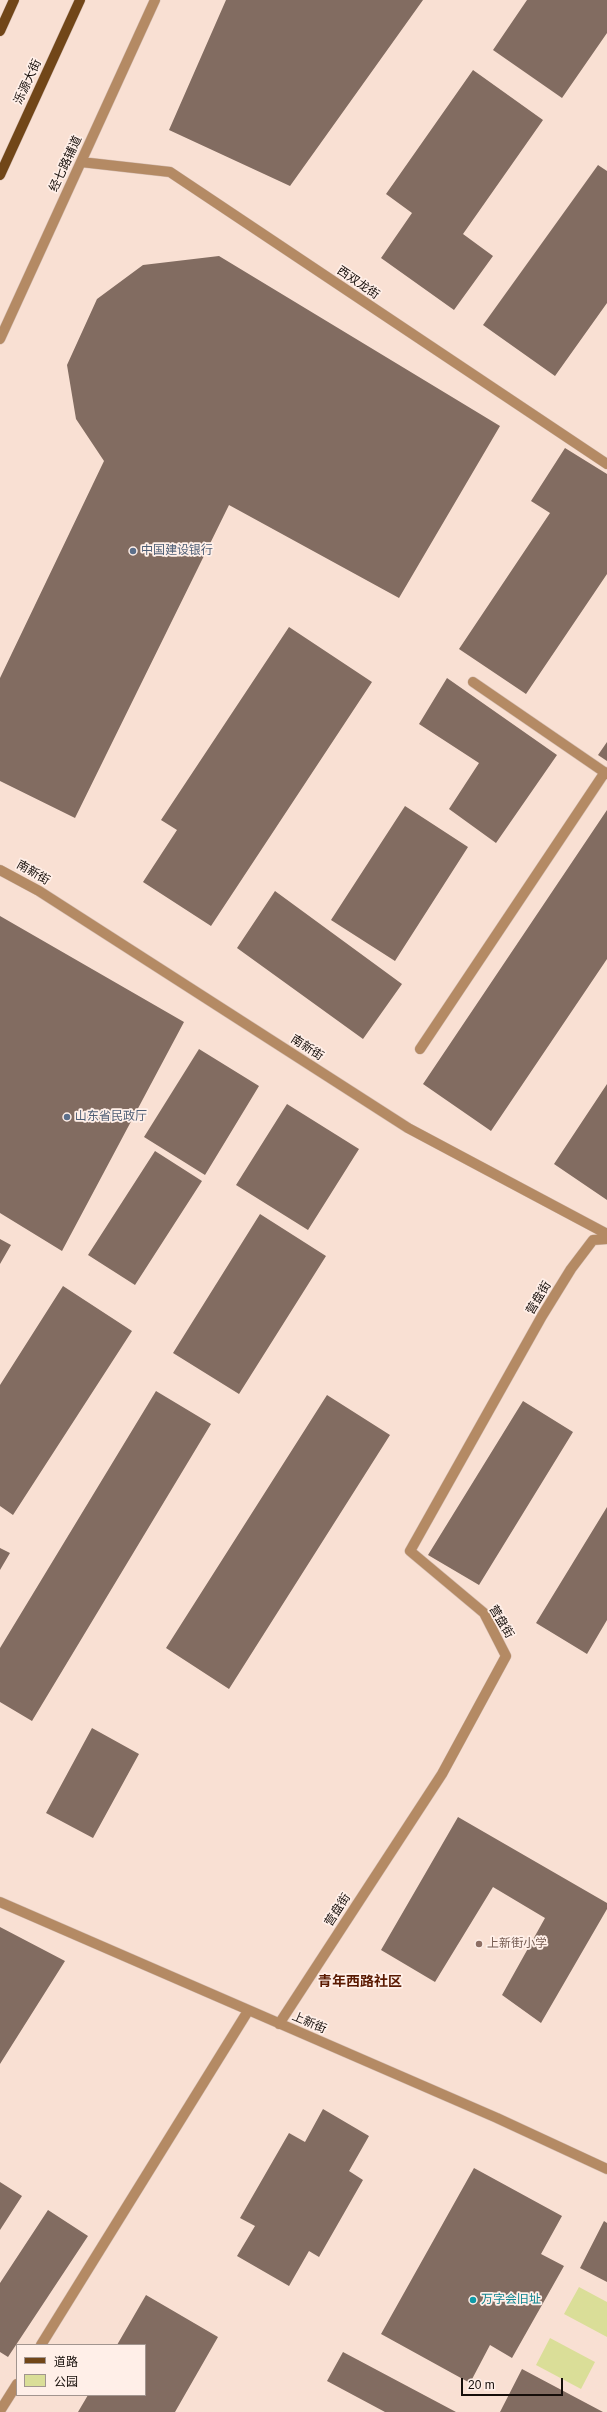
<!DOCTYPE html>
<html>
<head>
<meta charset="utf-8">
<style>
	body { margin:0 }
	#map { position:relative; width:607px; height:2412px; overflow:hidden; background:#f9e0d3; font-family:Helvetica,"Noto Sans SC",sans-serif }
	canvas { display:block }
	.legend { position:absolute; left:16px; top:2344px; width:130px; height:52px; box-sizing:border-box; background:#ffefe8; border:1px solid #a2958f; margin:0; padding:5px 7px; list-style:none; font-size:12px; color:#160e0a }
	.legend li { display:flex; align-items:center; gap:8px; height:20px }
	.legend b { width:20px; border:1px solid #a2958f }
	.scale { position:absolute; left:461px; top:2378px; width:102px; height:18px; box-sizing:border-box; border:2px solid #160e0a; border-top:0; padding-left:5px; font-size:12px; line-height:14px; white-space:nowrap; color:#160e0a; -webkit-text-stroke:3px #ffefe8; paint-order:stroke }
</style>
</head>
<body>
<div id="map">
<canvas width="607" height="2412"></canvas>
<ul class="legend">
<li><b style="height:5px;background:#714618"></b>道路</li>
<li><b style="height:11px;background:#dade98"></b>公园</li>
</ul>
<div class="scale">20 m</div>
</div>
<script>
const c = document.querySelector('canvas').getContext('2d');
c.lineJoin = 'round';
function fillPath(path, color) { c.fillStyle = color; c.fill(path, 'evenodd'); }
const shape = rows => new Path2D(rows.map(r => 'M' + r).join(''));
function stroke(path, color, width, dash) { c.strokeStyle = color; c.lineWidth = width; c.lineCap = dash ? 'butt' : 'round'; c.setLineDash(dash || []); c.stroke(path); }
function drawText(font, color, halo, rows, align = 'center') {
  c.font = font + ' Helvetica,"Noto Sans SC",sans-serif'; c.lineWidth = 3.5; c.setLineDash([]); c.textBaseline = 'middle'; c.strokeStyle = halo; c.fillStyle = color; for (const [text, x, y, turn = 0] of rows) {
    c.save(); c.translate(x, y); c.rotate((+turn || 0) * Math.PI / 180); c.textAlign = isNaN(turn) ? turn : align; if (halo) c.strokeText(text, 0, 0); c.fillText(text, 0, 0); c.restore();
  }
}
const green = shape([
	[579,2287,607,2302,607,2337,564,2314],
	[550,2338,595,2362,581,2389,536,2365]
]);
const building = shape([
	[226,0,423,0,290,186,169,130],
	[527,0,607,0,607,33,562,98,493,50],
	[473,70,543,120,463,234,493,256,454,310,381,258,412,213,386,194],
	[598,165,607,171,607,303,555,376,483,325],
	[219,256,500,426,399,598,229,505,75,818,0,781,0,678,104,461,76,419,67,365,97,299,143,265],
	[565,448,607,474,607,574,526,694,459,649,550,513,531,501],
	[289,627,372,682,211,926,143,882,177,830,161,820],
	[447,678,557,755,496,843,449,809,479,763,419,724],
	[607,742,607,761,598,755],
	[405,806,468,847,395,961,331,920],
	[607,810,607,959,491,1131,423,1084],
	[275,891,402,984,363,1039,237,948],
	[0,916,184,1022,62,1251,0,1213],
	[199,1049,259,1086,205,1175,144,1137],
	[607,1084,607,1200,554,1164],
	[287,1104,359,1149,308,1230,236,1185],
	[155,1151,202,1181,135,1285,88,1255],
	[260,1214,326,1256,239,1394,173,1353],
	[0,1239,11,1245,0,1264],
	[63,1286,132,1331,13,1515,0,1506,0,1385],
	[156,1391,211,1424,32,1721,0,1702,0,1648],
	[327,1395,390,1435,229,1689,166,1648],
	[523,1401,573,1432,479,1585,428,1555],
	[607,1507,607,1620,587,1654,536,1623],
	[0,1548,10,1553,0,1570],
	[92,1728,139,1754,93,1838,46,1813],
	[458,1817,607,1903,607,1909,541,2023,502,1995,545,1918,493,1887,435,1982,381,1950],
	[0,1927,65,1961,0,2064],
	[323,2109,369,2136,349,2171,363,2180,319,2257,309,2251,289,2286,237,2256,255,2226,240,2218,289,2133,305,2142],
	[474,2168,562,2216,541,2254,564,2266,512,2358,490,2345,470,2383,381,2334],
	[0,2182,22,2196,0,2230],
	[48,2210,88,2236,8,2357,0,2352,0,2283],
	[604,2221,607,2223,607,2282,580,2268],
	[146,2295,218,2337,175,2412,78,2412,88,2395,145,2395,145,2345,117,2345],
	[343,2352,456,2412,385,2412,327,2381],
	[522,2369,603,2412,500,2412]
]);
const minor = shape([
	[81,162,170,172,607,464],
	[0,339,155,0],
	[473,682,607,774],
	[0,870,39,891,408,1128,607,1234],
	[420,1049,605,772],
	[0,1902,497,2118,607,2169],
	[279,2024,442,1774,506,1656,484,1613,410,1551,542,1316,571,1269,593,1240,607,1239],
	[41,2345,248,2011],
	[0,2411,17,2384]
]);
const major = shape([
	[0,31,14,0],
	[0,175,80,0]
]);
const markers = [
	[133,551,4,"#5c6f8a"],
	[67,1117,4,"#5c6f8a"],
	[479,1944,4,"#8d6e63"],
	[473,2300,4,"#0f9aa8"]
];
const streetNames = [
	["泺源大街",28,82,-65],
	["经七路辅道",66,164,-65],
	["西双龙街",358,283,34],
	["南新街",33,873,30],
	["南新街",307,1048,33],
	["营盘街",539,1298,-59],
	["营盘街",501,1622,59],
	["营盘街",338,1910,-57],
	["上新街",309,2023,23]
];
const serviceNames = [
	["中国建设银行",141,551],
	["山东省民政厅",75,1117]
];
const educationNames = [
	["上新街小学",487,1944]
];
const cultureNames = [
	["万字会旧址",481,2300]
];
const quarterNames = [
	["青年西路社区",360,1982]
];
fillPath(green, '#dade98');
fillPath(building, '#826c61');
stroke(minor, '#d5beb3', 11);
stroke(major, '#d5beb3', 11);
stroke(minor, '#b48a64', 10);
stroke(major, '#714618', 10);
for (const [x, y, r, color] of markers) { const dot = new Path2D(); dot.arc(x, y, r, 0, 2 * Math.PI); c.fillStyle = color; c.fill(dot); stroke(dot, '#ffefe8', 1.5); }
drawText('12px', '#160e0a', '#ffefe8', streetNames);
drawText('12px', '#4e5e75', '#ffefe8', serviceNames, 'left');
drawText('12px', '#785e54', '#ffefe8', educationNames, 'left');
drawText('12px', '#0d838f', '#ffefe8', cultureNames, 'left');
drawText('bold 14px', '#5a1900', '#ffefe8', quarterNames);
</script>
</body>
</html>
